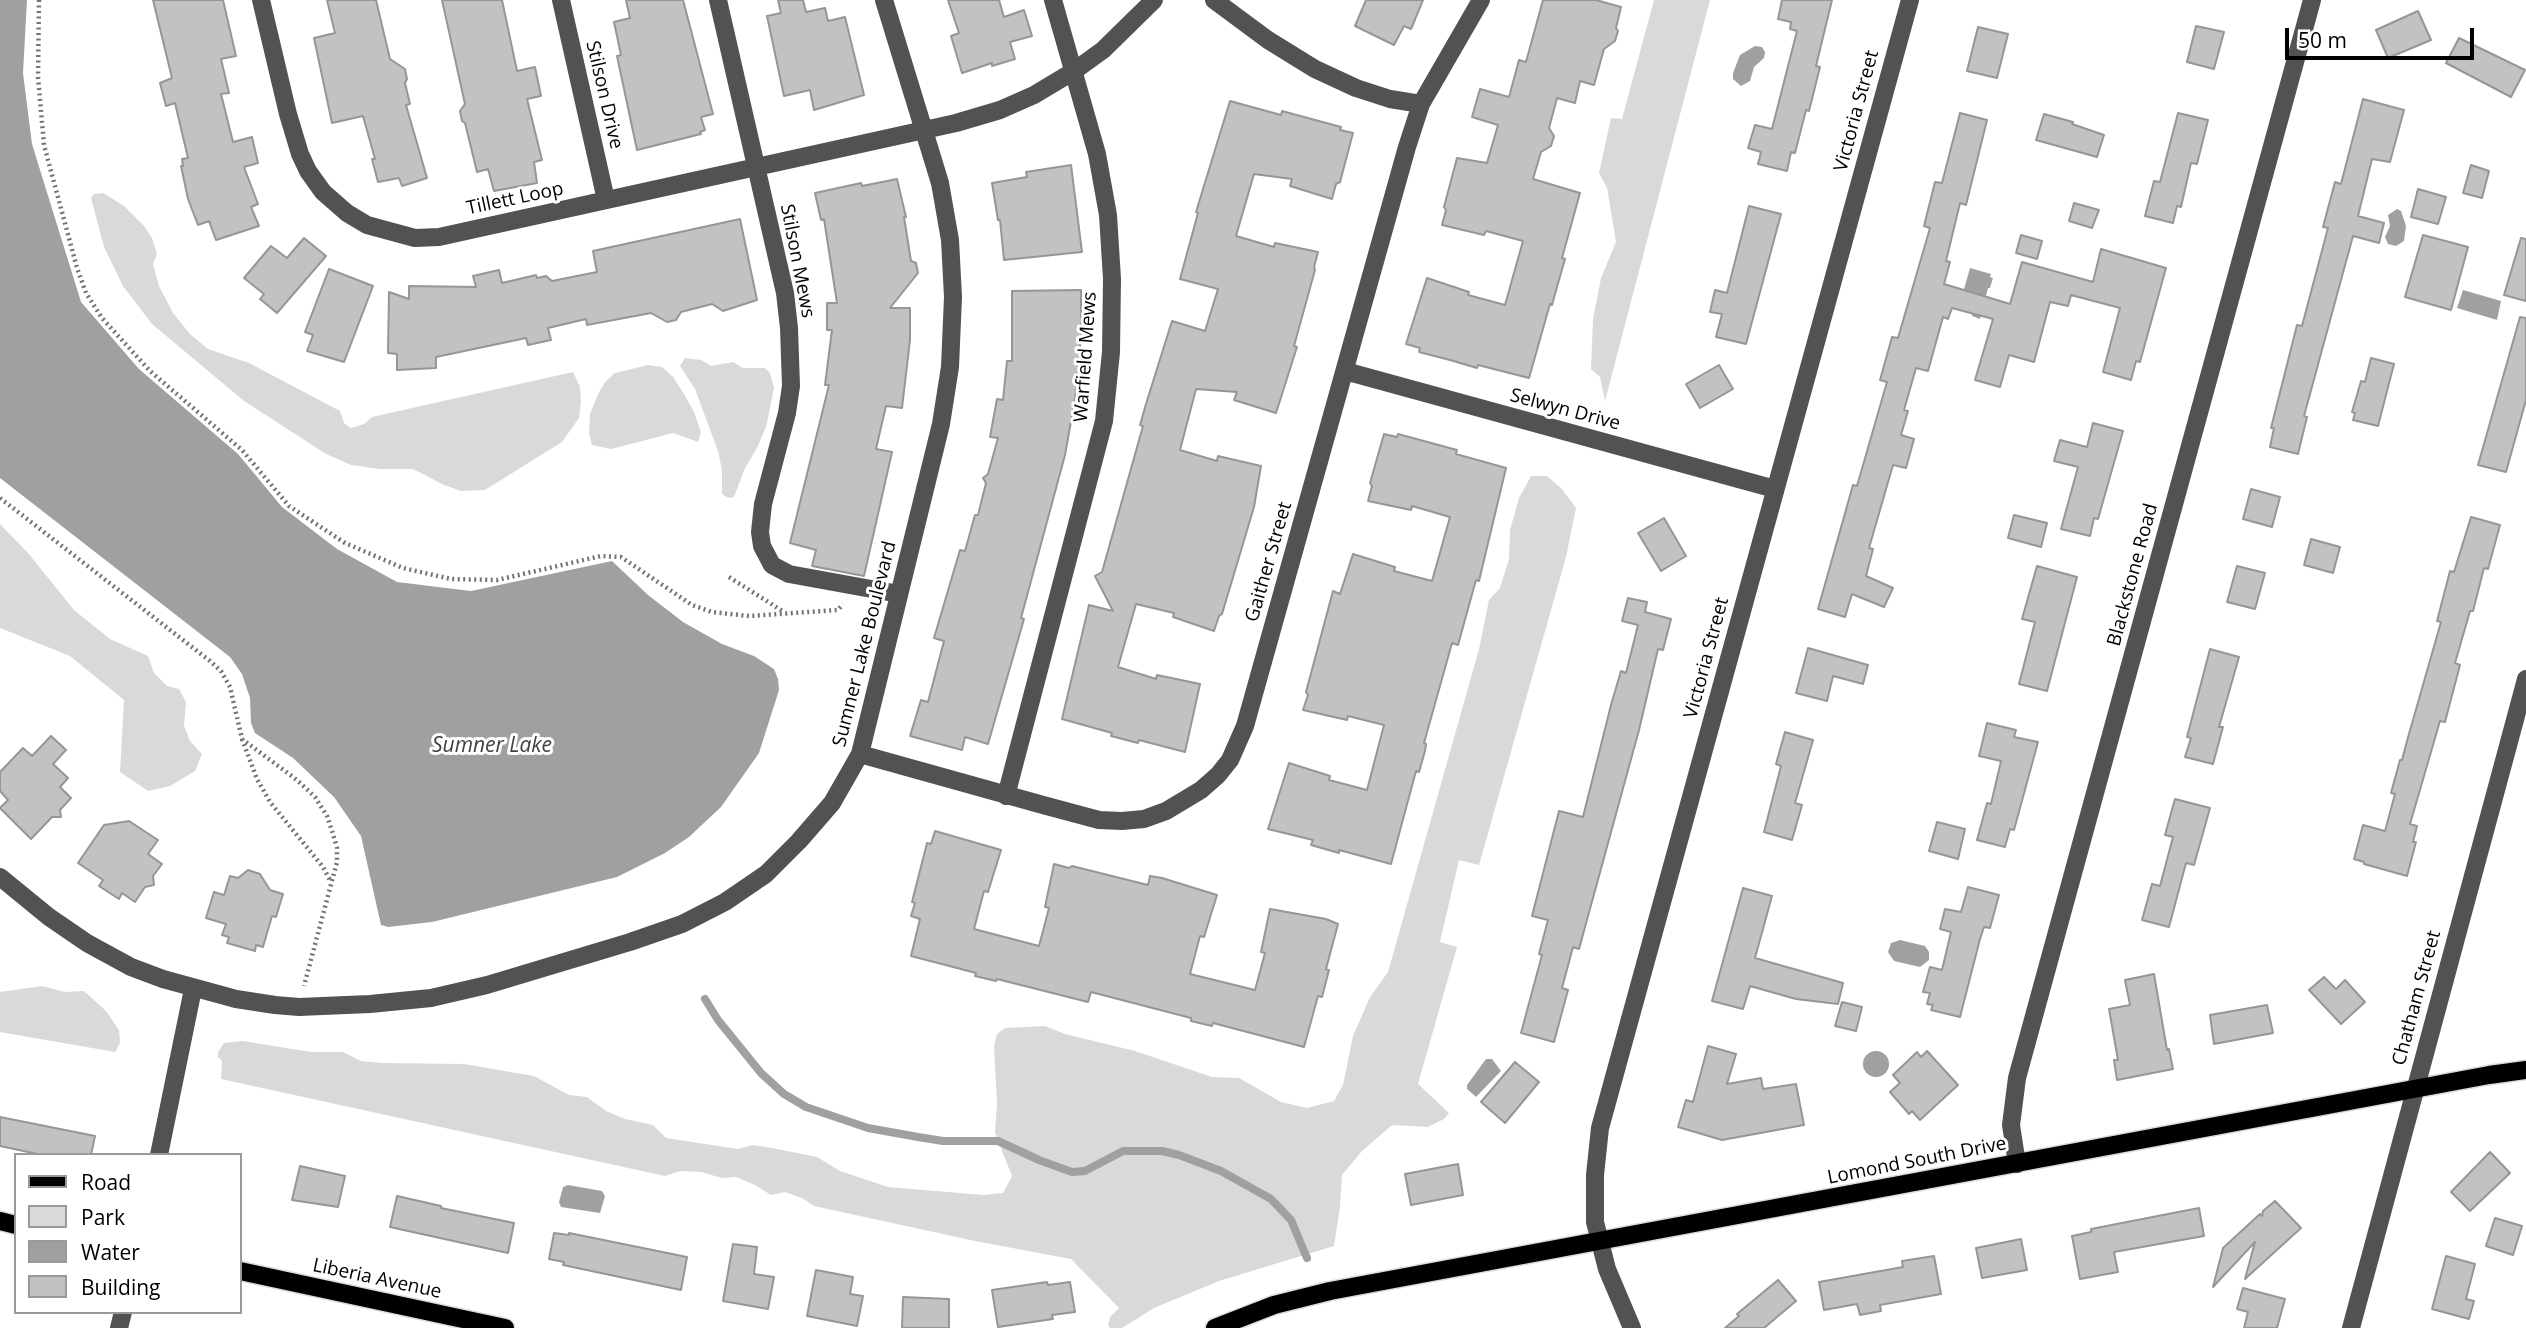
<!DOCTYPE html>
<html>
<head>
<meta charset="utf-8">
<style>
	body { margin:0 }
	#map { position:relative; width:2526px; height:1328px; overflow:hidden; background:#fff; font-family:"Open Sans",sans-serif }
	canvas { display:block }
	.legend { position:absolute; left:14px; top:1153px; width:228px; height:161px; box-sizing:border-box; background:#fff; border:2px solid #999; margin:0; padding:9px 12px; list-style:none; font-size:21px; color:#000 }
	.legend li { display:flex; align-items:center; gap:14px; height:35px }
	.legend b { width:35px; border:2px solid #999 }
	.scale { position:absolute; left:2285px; top:28px; width:189px; height:32px; box-sizing:border-box; border:4px solid #000; border-top:0; padding-left:9px; font-size:21px; line-height:24px; white-space:nowrap; color:#000; -webkit-text-stroke:5px #fff; paint-order:stroke }
</style>
</head>
<body>
<div id="map">
<canvas width="2526" height="1328"></canvas>
<ul class="legend">
<li><b style="height:9px;background:#000"></b>Road</li>
<li><b style="height:19px;background:#d9d9d9"></b>Park</li>
<li><b style="height:19px;background:#a0a0a0"></b>Water</li>
<li><b style="height:19px;background:#c2c2c2"></b>Building</li>
</ul>
<div class="scale">50 m</div>
</div>
<script>
const c = document.querySelector('canvas').getContext('2d');
c.lineJoin = 'round';
function fillPath(path, color) { c.fillStyle = color; c.fill(path, 'evenodd'); }
const shape = rows => new Path2D(rows.map(r => 'M' + r).join(''));
function stroke(path, color, width, dash) { c.strokeStyle = color; c.lineWidth = width; c.lineCap = dash ? 'butt' : 'round'; c.setLineDash(dash || []); c.stroke(path); }
function drawText(font, color, halo, rows, align = 'center') {
  c.font = font + ' "Open Sans",sans-serif'; c.lineWidth = 6; c.setLineDash([]); c.textBaseline = 'middle'; c.strokeStyle = halo; c.fillStyle = color; for (const [text, x, y, turn = 0] of rows) {
    c.save(); c.translate(x, y); c.rotate((+turn || 0) * Math.PI / 180); c.textAlign = isNaN(turn) ? turn : align; if (halo) c.strokeText(text, 0, 0); c.fillText(text, 0, 0); c.restore();
  }
}
const green = shape([
	[1654,0,1710,0,1605,401,1600,377,1591,369,1593,319,1601,278,1616,242,1607,188,1599,173,1611,118,1622,119],
	[103,193,124,206,144,226,152,238,157,254,153,264,159,286,173,313,190,334,208,349,249,363,340,411,344,423,351,428,364,424,372,417,573,372,580,387,581,402,579,418,562,442,485,490,461,491,444,485,413,469,380,469,351,465,326,454,244,401,152,324,123,286,104,247,91,198,94,194],
	[685,358,701,360,711,366,733,362,743,368,765,368,770,373,774,388,766,427,757,448,745,468,734,497,728,498,722,494,722,470,718,451,695,389,680,366],
	[648,365,662,367,673,377,684,394,694,412,701,432,698,442,673,433,611,449,592,445,589,433,590,414,598,394,606,381,615,373],
	[1531,476,1547,476,1562,489,1576,508,1566,557,1479,865,1459,860,1440,942,1457,947,1418,1084,1449,1113,1444,1119,1428,1127,1392,1125,1362,1151,1342,1175,1340,1207,1334,1246,1219,1281,1154,1308,1122,1328,1110,1328,1108,1325,1110,1317,1119,1308,1071,1259,975,1241,814,1206,802,1198,785,1192,771,1195,755,1185,736,1177,722,1178,701,1172,680,1171,665,1176,221,1079,222,1061,218,1057,218,1052,224,1043,243,1041,311,1052,343,1052,361,1061,383,1063,464,1064,534,1076,569,1095,587,1097,606,1111,625,1119,653,1125,666,1138,738,1149,753,1145,772,1148,817,1157,840,1171,888,1187,983,1195,1003,1193,1012,1176,995,1133,997,1104,994,1046,997,1034,1005,1028,1045,1026,1065,1034,1135,1051,1212,1077,1239,1078,1281,1102,1307,1108,1334,1101,1343,1085,1353,1036,1370,997,1388,972,1479,649,1489,600,1500,588,1509,559,1510,530,1519,498],
	[0,524,28,553,74,610,110,639,148,656,154,673,167,686,179,689,186,702,184,726,190,741,202,754,195,771,170,786,148,791,120,772,124,700,70,656,0,628],
	[42,986,65,992,84,991,106,1011,119,1030,120,1043,115,1052,0,1032,0,992]
]);
const water = shape([
	[0,0,27,0,23,73,32,144,81,302,139,369,238,454,282,507,337,549,397,582,471,591,612,561,648,595,683,622,722,644,754,656,774,669,778,679,779,690,759,753,721,807,689,837,665,853,617,877,432,922,388,927,381,925,361,836,334,797,293,758,255,733,251,723,250,698,242,674,230,657,0,478],
	[1755,46,1762,47,1765,52,1764,58,1754,67,1750,81,1741,86,1733,79,1733,73,1740,55],
	[2397,209,2401,211,2406,226,2404,241,2396,246,2388,244,2385,237,2390,226,2388,215],
	[1970,268,1991,274,1990,277,1993,278,1990,288,1988,288,1980,319,1972,316,1972,312,1959,307],
	[2463,290,2501,301,2497,320,2457,308],
	[1900,940,1925,946,1929,952,1929,960,1920,967,1894,961,1888,952,1891,943],
	'1863 1064a13 13 0 1 1 26 0a13 13 0 1 1-26 0Z',
	[1486,1059,1492,1059,1501,1071,1476,1097,1467,1089,1467,1085],
	[568,1185,602,1191,605,1196,600,1213,561,1207,559,1202,563,1187]
]);
const stream = shape([
	[705,999,718,1020,761,1073,784,1094,806,1107,868,1128,918,1137,943,1141,998,1141,1039,1160,1072,1172,1085,1171,1123,1151,1162,1151,1179,1155,1221,1171,1271,1199,1291,1220,1307,1258]
]);
const building = shape([
	[153,0,223,0,236,56,221,59,229,93,221,94,233,142,252,137,258,163,244,167,258,204,251,207,259,226,216,240,209,221,198,225,188,199,181,166,183,166,182,159,188,158,175,103,166,106,160,83,172,78,153,0],
	[327,0,376,0,390,59,405,69,407,79,405,83,410,104,406,105,427,178,402,186,399,178,378,182,372,159,375,159,363,116,332,123,314,38,335,33,327,0],
	[442,0,502,0,517,71,535,67,541,96,527,99,542,160,534,162,537,183,494,191,488,169,477,172,465,123,462,121,460,111,465,104,442,0],
	[626,0,683,0,713,114,701,117,705,130,700,132,701,134,637,150,617,56,621,55,614,22,630,18,626,0],
	[778,0,803,0,806,12,825,8,828,21,845,17,864,95,814,110,810,90,784,96,767,16,781,13,778,0],
	[948,0,999,0,1004,17,1024,10,1032,36,1010,42,1015,59,992,66,992,63,962,73,951,36,959,33,948,0],
	[1366,0,1423,0,1411,29,1404,26,1394,45,1355,26,1366,0],
	[1543,0,1596,0,1621,7,1616,28,1618,31,1615,41,1604,49,1594,85,1580,81,1575,103,1557,98,1549,128,1554,136,1551,146,1541,152,1533,179,1580,193,1562,258,1565,259,1557,287,1552,305,1550,304,1529,378,1478,365,1477,368,1450,360,1419,352,1420,348,1406,344,1427,278,1469,292,1468,295,1505,305,1523,241,1486,231,1484,235,1442,225,1446,210,1444,207,1457,158,1487,163,1498,125,1472,117,1480,89,1509,97,1519,60,1526,62,1543,0],
	[1782,0,1832,0,1816,66,1820,67,1809,111,1806,110,1795,153,1791,152,1787,171,1758,164,1761,152,1748,148,1755,125,1772,129,1797,31,1790,29,1791,22,1778,19,1782,0],
	[2418,11,2431,40,2388,58,2376,30,2418,11],
	[2196,26,2224,32,2214,69,2187,62,2196,26],
	[1978,27,2008,34,1997,78,1967,71,1978,27],
	[2459,38,2525,70,2511,97,2446,63,2459,38],
	[2363,99,2404,110,2390,162,2372,159,2358,216,2384,223,2379,243,2353,236,2304,416,2307,417,2298,454,2270,447,2274,428,2271,428,2297,325,2302,326,2328,228,2323,227,2335,182,2341,184,2363,99],
	[1230,101,1281,115,1282,111,1341,127,1340,130,1353,133,1340,182,1336,184,1332,199,1290,186,1292,179,1254,174,1236,236,1274,247,1275,243,1318,252,1314,267,1315,270,1294,346,1297,347,1276,413,1234,400,1237,392,1196,389,1180,450,1217,461,1218,456,1261,466,1254,507,1222,614,1219,616,1214,631,1173,617,1174,613,1136,604,1118,667,1156,679,1157,675,1200,684,1185,752,1139,740,1138,743,1111,736,1112,733,1062,719,1089,605,1113,611,1095,576,1102,572,1143,426,1140,425,1146,404,1172,321,1205,331,1218,289,1180,279,1198,213,1196,212,1230,101],
	[1960,113,1987,120,1966,205,1960,203,1946,261,1950,262,1944,284,2010,304,2022,262,2093,282,2101,249,2166,268,2140,362,2136,361,2131,380,2103,372,2120,308,2071,295,2068,306,2050,302,2034,362,2009,355,2000,387,1975,380,1993,319,1952,308,1948,319,1943,317,1928,371,1916,368,1904,410,1908,411,1901,435,1914,439,1906,468,1893,465,1869,548,1873,549,1866,576,1893,588,1884,607,1852,594,1845,617,1818,609,1853,485,1857,486,1887,382,1880,380,1892,337,1898,338,1930,228,1924,226,1935,182,1942,183,1960,113],
	[2178,113,2208,120,2197,164,2191,163,2181,207,2177,206,2173,223,2145,216,2154,181,2160,182,2178,113],
	[2044,114,2073,122,2072,124,2104,135,2097,157,2036,140,2044,114],
	[1071,165,1082,252,1004,260,1000,220,998,220,992,183,1027,177,1026,172,1071,165],
	[2471,165,2489,171,2482,198,2463,193,2471,165],
	[897,179,906,217,904,217,911,261,916,263,918,273,890,308,910,308,910,340,902,408,886,406,876,449,892,452,864,576,812,566,816,550,790,543,829,385,825,385,832,330,827,330,827,303,837,303,824,219,821,220,815,193,861,183,862,186,897,179],
	[2418,189,2446,197,2438,224,2411,217,2418,189],
	[2074,203,2099,210,2092,228,2069,221,2074,203],
	[1749,206,1781,214,1746,344,1716,337,1722,314,1710,312,1715,290,1727,293,1749,206],
	[740,219,757,300,723,311,712,304,681,312,676,320,667,322,651,313,587,325,586,319,548,328,551,340,528,345,526,338,436,357,436,368,397,370,397,354,388,353,389,292,409,299,409,286,476,287,473,276,499,270,502,283,536,275,537,278,546,276,552,281,597,272,593,251,740,219],
	[2021,235,2042,241,2037,259,2016,253,2021,235],
	[2423,235,2468,247,2451,310,2405,297,2423,235],
	[304,238,326,256,277,313,260,299,264,294,244,278,271,246,287,258,304,238],
	[2521,238,2526,239,2526,301,2504,295,2521,238],
	[329,269,373,286,344,362,307,351,313,335,305,332,329,269],
	[1081,290,1081,336,1076,393,1065,455,1021,618,1024,619,988,744,965,737,962,750,910,736,921,700,928,702,944,641,934,638,960,550,965,551,975,515,978,515,986,483,983,478,988,474,998,438,990,437,997,399,1003,400,1007,361,1012,361,1012,291,1081,290],
	[2520,317,2526,318,2526,400,2506,472,2478,465,2520,317],
	[2371,358,2394,364,2378,426,2353,420,2355,413,2352,412,2361,381,2365,382,2371,358],
	[1719,365,1733,389,1700,408,1686,384,1719,365],
	[2093,423,2123,431,2098,519,2094,518,2090,536,2061,529,2078,467,2054,461,2060,440,2087,447,2093,423],
	[1384,434,1397,437,1398,434,1457,450,1456,454,1506,468,1479,581,1476,580,1458,645,1452,643,1424,743,1426,744,1425,751,1419,772,1416,771,1391,864,1339,850,1339,853,1311,845,1313,840,1268,829,1289,763,1330,776,1329,780,1367,790,1384,725,1348,716,1347,720,1303,710,1308,695,1306,692,1333,591,1340,594,1353,554,1395,567,1394,571,1432,581,1450,517,1412,506,1411,510,1368,501,1372,486,1370,483,1384,434],
	[2251,489,2280,497,2272,527,2243,519,2251,489],
	[2014,515,2047,523,2041,547,2008,538,2014,515],
	[2471,517,2500,525,2488,569,2484,568,2473,611,2470,611,2455,663,2460,665,2445,722,2440,721,2410,824,2417,826,2413,842,2416,842,2407,876,2364,864,2364,862,2354,859,2363,825,2385,831,2395,794,2391,793,2400,760,2402,760,2407,741,2441,622,2437,621,2450,571,2454,572,2471,517],
	[1664,518,1686,556,1661,571,1638,533,1664,518],
	[2311,539,2340,547,2333,573,2304,565,2311,539],
	[2037,566,2077,577,2047,691,2019,684,2035,622,2022,619,2037,566],
	[2237,566,2265,573,2255,609,2227,602,2237,566],
	[1628,598,1647,602,1645,612,1671,619,1663,650,1658,649,1639,730,1579,949,1573,947,1562,988,1568,990,1554,1042,1521,1033,1542,955,1539,954,1548,920,1532,916,1559,811,1583,817,1611,705,1621,671,1626,673,1638,625,1622,621,1628,598],
	[1808,648,1868,665,1863,684,1833,676,1827,701,1796,693,1808,648],
	[2210,649,2239,657,2219,727,2223,727,2213,764,2185,757,2191,738,2187,737,2210,649],
	[1987,723,2016,730,2014,737,2038,742,2014,830,2010,829,2005,847,1977,840,1987,803,1991,804,2001,761,1979,756,1987,723],
	[1785,732,1813,740,1795,803,1802,805,1792,840,1764,832,1781,766,1776,764,1785,732],
	[51,736,66,750,53,764,68,778,60,787,71,798,60,810,61,817,52,817,31,839,0,808,8,800,0,791,0,772,23,748,32,756,51,736],
	[2175,799,2210,808,2194,865,2186,863,2169,927,2142,920,2152,884,2160,886,2173,837,2165,835,2175,799],
	[129,821,158,840,148,854,162,864,153,876,154,885,145,887,135,902,122,893,119,899,99,886,103,880,78,863,104,825,129,821],
	[1937,822,1965,829,1958,859,1929,851,1937,822],
	[935,831,1001,850,988,892,984,891,974,929,1039,946,1049,908,1045,907,1054,864,1069,868,1072,866,1148,885,1150,876,1162,878,1217,895,1204,937,1200,936,1190,974,1255,990,1265,953,1261,952,1270,909,1326,919,1338,924,1326,969,1329,970,1322,997,1318,996,1304,1047,1213,1023,1212,1026,1191,1021,1191,1018,1091,992,1088,1002,997,979,996,981,975,976,976,973,911,956,920,919,911,916,915,903,912,902,927,843,931,844,935,831],
	[248,870,260,874,270,890,283,894,276,917,272,916,263,947,256,945,255,951,227,943,229,937,222,935,226,924,206,918,214,892,224,895,230,876,238,878,248,870],
	[1968,887,1999,895,1990,928,1984,927,1980,939,1960,1017,1931,1010,1933,1005,1927,1004,1930,993,1923,992,1930,967,1942,970,1951,932,1940,929,1945,909,1961,912,1968,887],
	[1743,888,1772,896,1755,958,1843,983,1838,1004,1796,999,1750,986,1743,1009,1712,1001,1743,888],
	[2154,974,2167,1050,2169,1049,2173,1069,2117,1080,2114,1060,2118,1060,2109,1009,2130,1005,2125,980,2154,974],
	[2324,977,2336,989,2345,980,2365,1002,2341,1024,2309,990,2324,977],
	[1842,1002,1862,1007,1856,1031,1835,1026,1842,1002],
	[2267,1005,2273,1033,2214,1044,2210,1015,2267,1005],
	[1708,1046,1736,1054,1727,1084,1761,1078,1763,1089,1796,1084,1804,1125,1722,1140,1678,1127,1686,1100,1693,1102,1708,1046],
	[1927,1051,1958,1085,1920,1120,1912,1111,1909,1114,1890,1092,1900,1083,1893,1075,1917,1052,1921,1057,1927,1051],
	[1515,1062,1539,1082,1505,1123,1481,1102,1515,1062],
	[0,1117,95,1136,91,1155,42,1155,0,1146,0,1117],
	[2490,1152,2510,1173,2470,1211,2451,1192,2490,1152],
	[1458,1164,1463,1195,1411,1205,1405,1174,1458,1164],
	[300,1166,345,1176,338,1207,292,1200,300,1166],
	[397,1196,441,1206,441,1208,514,1223,508,1253,390,1227,397,1196],
	[2275,1201,2301,1228,2245,1279,2255,1242,2213,1287,2223,1248,2260,1214,2262,1216,2263,1211,2275,1201],
	[2199,1208,2204,1236,2114,1252,2118,1272,2080,1279,2072,1236,2091,1232,2091,1229,2199,1208],
	[2495,1218,2522,1226,2513,1255,2486,1246,2495,1218],
	[554,1233,569,1235,569,1233,687,1257,681,1290,563,1265,564,1262,549,1259,554,1233],
	[2021,1239,2027,1270,1982,1278,1976,1248,2021,1239],
	[733,1244,757,1247,754,1274,774,1277,768,1309,723,1301,733,1244],
	[1934,1256,1941,1294,1880,1305,1881,1311,1860,1315,1857,1304,1824,1310,1819,1282,1903,1267,1902,1261,1934,1256],
	[2446,1256,2475,1264,2466,1299,2474,1301,2469,1319,2432,1309,2446,1256],
	[816,1270,853,1277,850,1294,863,1296,857,1326,807,1316,816,1270],
	[1778,1280,1796,1301,1764,1328,1725,1328,1739,1316,1737,1314,1778,1280],
	[1047,1282,1048,1285,1070,1282,1075,1312,1052,1315,1053,1319,998,1327,992,1290,1047,1282],
	[2243,1288,2285,1299,2277,1328,2244,1328,2248,1312,2237,1309,2243,1288],
	[903,1297,949,1299,949,1328,902,1328,903,1297]
]);
const path = shape([
	[39,0,38,77,44,145,77,268,86,293,102,318,150,371,242,450,289,506,345,543,403,568,451,579,497,580,601,556,621,557,692,605,712,612,749,616,838,610,843,604],
	[0,498,210,661,221,671,230,687,242,739,297,780,315,797,327,816,333,834,337,848,337,862,304,986],
	[729,577,784,612],
	[242,739,257,779,270,802,323,867,331,882]
]);
const minor = shape([
	[261,0,288,114,300,154,308,171,323,192,347,213,367,225,415,238,439,237,956,123,1000,110,1034,95,1074,71,1103,50,1154,0],
	[561,0,606,200],
	[718,0,785,293,789,328,791,386,787,413,763,504,760,532,762,546,772,565,789,574,899,594],
	[1214,0,1268,40,1315,69,1356,88,1390,99,1421,104],
	[1345,371,1775,489],
	[860,754,1043,805,1099,820,1122,821,1144,819,1166,811,1201,790,1218,775,1230,760,1245,726,1407,147,1421,104,1481,0],
	[1006,796,1104,421,1111,352,1112,279,1108,215,1097,154,1053,0],
	[0,877,49,917,87,943,131,967,163,979,236,999,275,1005,299,1007,370,1004,431,998,487,985,630,942,682,924,725,902,766,874,799,841,832,803,860,754,941,424,950,367,953,297,950,240,940,183,884,0],
	[159,1155,193,989],
	[2017,1164,2011,1125,2017,1078,2312,0],
	[119,1328,123,1312],
	[1632,1328,1607,1269,1595,1222,1595,1175,1600,1128,1910,0],
	[2351,1328,2526,679]
]);
const major = shape([
	[0,1221,16,1225],
	[240,1271,505,1328],
	[1215,1328,1274,1305,1330,1291,2489,1075,2526,1070]
]);
const streetNames = [
	["Stilson Drive",604,95,77],
	["Victoria Street",1857,111,-75],
	["Tillett Loop",515,199,-12],
	["Stilson Mews",797,261,79],
	["Warfield Mews",1086,357,-86],
	["Selwyn Drive",1565,410,15],
	["Gaither Street",1269,562,-74],
	["Blackstone Road",2133,575,-75],
	["Sumner Lake Boulevard",865,644,-76],
	["Victoria Street",1707,658,-75],
	["Chatham Street",2417,998,-75],
	["Lomond South Drive",1917,1161,-11],
	["Liberia Avenue",377,1279,12]
];
const waterNames = [
	["Sumner Lake",492,746]
];
fillPath(green, '#d9d9d9');
fillPath(water, '#a0a0a0');
stroke(stream, '#a0a0a0', 8);
fillPath(building, '#c2c2c2');
stroke(building, '#969696', 2);
stroke(major, '#dbdbdb', 21);
stroke(path, '#747474', 4.5, [2, 3.5]);
stroke(minor, '#525252', 18);
stroke(major, '#000', 18);
drawText('19px', '#000', '#fff', streetNames);
drawText('italic 21px', '#414141', '#fff', waterNames);
</script>
</body>
</html>
